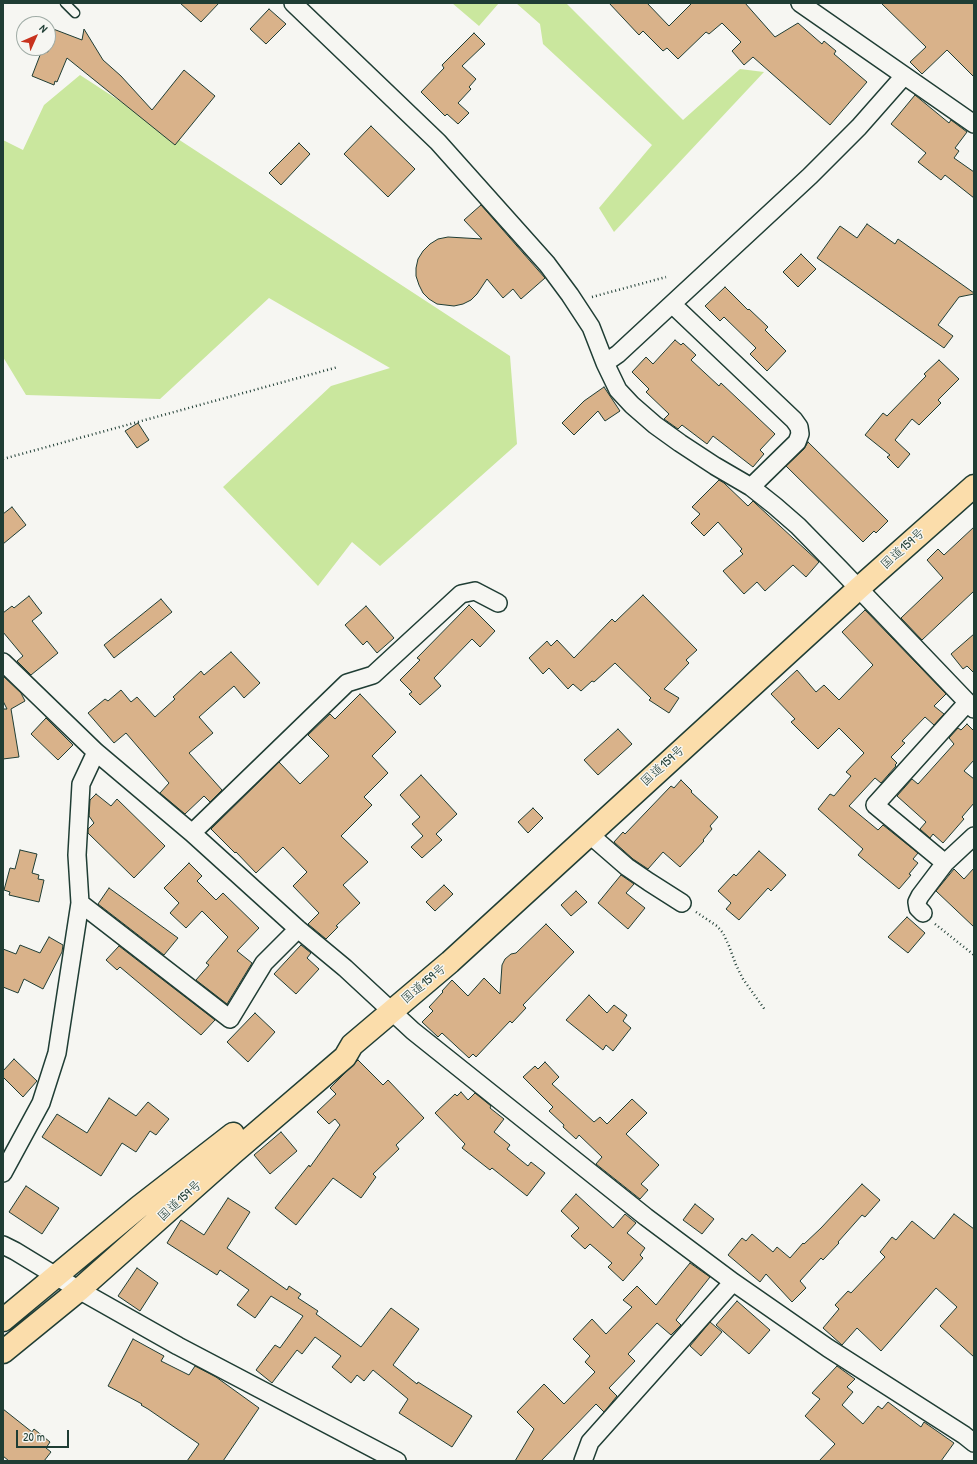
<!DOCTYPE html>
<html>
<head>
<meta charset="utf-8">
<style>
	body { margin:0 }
	#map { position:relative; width:977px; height:1464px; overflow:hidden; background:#f6f6f2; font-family:"Patrick Hand",sans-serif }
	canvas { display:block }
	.frame { position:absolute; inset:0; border:4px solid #1f3d34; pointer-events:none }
	.north { position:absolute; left:16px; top:16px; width:40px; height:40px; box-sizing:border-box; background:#f6f6f2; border:1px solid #a0aca6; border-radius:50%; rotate:45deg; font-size:11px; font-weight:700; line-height:16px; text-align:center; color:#1f3d34 }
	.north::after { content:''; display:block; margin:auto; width:14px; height:18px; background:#c8321e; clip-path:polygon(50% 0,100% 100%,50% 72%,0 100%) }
	.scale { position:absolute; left:16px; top:1430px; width:53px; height:18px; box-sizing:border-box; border:2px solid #1f3d34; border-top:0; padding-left:5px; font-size:12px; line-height:14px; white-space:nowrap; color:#1f3d34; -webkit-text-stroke:3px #f6f6f2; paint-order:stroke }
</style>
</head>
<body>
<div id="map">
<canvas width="977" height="1464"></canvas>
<div class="frame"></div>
<div class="north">N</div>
<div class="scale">20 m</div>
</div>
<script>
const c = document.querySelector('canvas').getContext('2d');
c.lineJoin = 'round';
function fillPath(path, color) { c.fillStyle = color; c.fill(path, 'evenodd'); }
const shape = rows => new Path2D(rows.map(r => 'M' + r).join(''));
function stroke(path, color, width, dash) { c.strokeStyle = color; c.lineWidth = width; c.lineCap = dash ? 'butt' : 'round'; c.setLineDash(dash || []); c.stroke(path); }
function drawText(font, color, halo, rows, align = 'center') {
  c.font = font + ' "Patrick Hand","Klee One",sans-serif'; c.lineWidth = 3; c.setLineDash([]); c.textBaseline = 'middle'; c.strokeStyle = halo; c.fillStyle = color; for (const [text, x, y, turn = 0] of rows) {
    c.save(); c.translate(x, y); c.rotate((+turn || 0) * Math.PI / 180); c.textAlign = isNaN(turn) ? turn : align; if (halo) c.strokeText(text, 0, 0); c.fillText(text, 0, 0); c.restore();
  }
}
const green = shape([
	[452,3,499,3,479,26],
	[516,3,566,3,683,120,740,69,764,72,614,232,599,208,652,145,543,44,540,24],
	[80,75,510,356,517,444,380,566,352,542,318,586,223,487,331,386,390,368,269,298,160,399,26,395,3,357,3,140,23,150,44,105]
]);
const building = shape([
	[180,3,219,3,201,22,180,3],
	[609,3,647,3,669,26,692,3,745,3,775,37,798,23,822,44,824,41,836,51,834,54,867,82,830,125,753,57,744,65,732,51,741,42,722,23,709,34,706,32,678,59,667,48,663,51,643,31,639,35,609,3],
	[881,3,974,3,974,77,947,50,922,74,910,62,926,47,881,3],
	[269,9,286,24,266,44,250,29,269,9],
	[48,27,82,40,84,29,103,60,121,76,152,110,184,70,215,96,175,145,67,58,57,82,55,81,54,85,32,76,42,50,48,52,48,27],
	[474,33,485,44,462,66,476,79,469,87,471,89,458,103,469,113,458,124,447,114,445,116,421,92,444,68,442,65,474,33],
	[915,95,949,123,951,120,967,132,955,148,959,151,954,158,974,172,974,198,945,175,941,180,918,162,926,153,891,124,915,95],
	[371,126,415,169,388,197,344,154,371,126],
	[299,143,310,154,281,185,269,173,299,143],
	[481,205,545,278,521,299,513,289,503,298,487,279,477,294,471,300,463,304,454,306,437,304,429,299,423,293,419,285,416,276,416,268,418,259,423,251,430,244,438,239,448,237,482,239,464,220,481,205],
	[867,224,895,244,898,239,974,293,974,294,959,297,938,325,953,336,944,348,817,258,840,226,857,238,867,224],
	[801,254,816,269,798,287,783,272,801,254],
	[725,287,748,310,749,309,768,327,765,330,786,351,767,371,750,354,756,348,724,317,720,321,705,306,725,287],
	[675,340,681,345,683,343,696,355,691,360,719,386,721,383,775,434,760,450,764,454,753,467,713,436,707,444,682,425,678,429,664,419,669,414,646,392,649,389,632,372,646,357,653,364,675,340],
	[939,360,959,379,938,400,941,403,919,425,912,419,895,440,910,454,898,468,887,457,890,455,865,435,883,413,887,416,926,376,924,374,939,360],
	[604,387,620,411,605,421,598,411,574,435,562,423,584,401,604,387],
	[138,423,149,440,137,448,125,431,138,423],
	[808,442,888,521,876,533,874,531,863,542,786,466,804,449,808,442],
	[719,480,724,483,748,506,753,501,755,503,819,562,806,577,793,565,765,591,757,582,744,594,723,571,743,554,740,551,742,549,718,522,704,536,691,523,700,514,692,507,719,480],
	[12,507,26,525,3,544,3,514,12,507],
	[974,527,974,591,922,640,901,618,943,578,927,560,938,549,944,555,974,527],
	[643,595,697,650,686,660,689,663,664,689,679,698,669,713,649,700,651,698,615,663,594,682,592,681,581,691,573,684,568,689,549,668,543,674,529,658,547,641,551,646,557,640,574,658,612,619,615,622,643,595],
	[29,596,42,613,32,621,58,653,31,675,17,661,23,656,3,632,3,613,12,606,14,608,29,596],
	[161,599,172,612,114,658,104,645,161,599],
	[469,605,495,631,480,647,472,639,434,678,441,686,420,705,409,694,412,692,400,680,420,660,417,658,469,605],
	[366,606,394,638,377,653,367,641,363,645,345,625,366,606],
	[865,610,946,694,934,706,944,714,934,725,925,717,902,741,905,743,891,757,897,763,895,765,896,766,881,783,875,778,849,806,878,830,883,825,918,853,913,859,918,863,909,874,911,875,899,889,858,855,863,849,818,809,830,794,834,796,851,776,846,772,864,753,839,728,818,749,791,722,795,719,771,694,797,670,816,692,824,685,839,700,873,665,842,632,865,610],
	[974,634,974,673,967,666,963,669,951,654,974,634],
	[231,652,260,683,244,698,234,686,199,717,213,733,189,753,222,790,210,802,204,796,185,814,160,793,169,783,126,733,114,743,88,713,105,699,108,701,121,690,131,702,137,697,155,717,175,699,173,697,201,671,204,675,231,652],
	[3,676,21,693,25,701,11,709,19,757,3,759,3,709,7,709,3,701,3,676],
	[360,694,396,732,372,756,388,773,364,797,372,805,341,836,368,862,343,885,360,903,336,926,338,927,326,939,308,924,319,913,293,886,307,872,284,848,283,847,256,873,236,852,235,853,211,829,279,762,300,784,329,756,308,735,330,714,335,719,360,694],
	[46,718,73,745,58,760,31,734,46,718],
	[967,724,974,731,974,760,964,771,974,779,974,803,962,817,964,819,943,843,933,834,930,838,920,829,926,822,897,796,912,779,918,784,954,744,949,738,958,728,961,730,967,724],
	[618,729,632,744,598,775,584,760,618,729],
	[421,775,457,814,436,834,442,840,422,858,411,847,423,836,412,824,420,817,400,795,421,775],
	[681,780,692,791,691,792,718,817,710,826,712,829,703,840,704,841,680,867,663,852,648,869,633,859,614,842,623,832,625,834,671,786,674,788,681,780],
	[96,794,111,806,117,799,165,846,134,878,88,833,88,829,94,823,89,816,90,800,96,794],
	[533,808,543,818,528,833,518,822,533,808],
	[20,850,37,854,32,873,39,875,38,879,44,880,39,902,9,895,10,892,4,890,10,868,15,869,20,850],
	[759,851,786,875,771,891,768,888,739,920,726,909,731,903,718,891,734,874,736,876,759,851],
	[189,863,202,876,197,881,216,900,223,893,259,928,237,951,252,963,227,1004,196,980,209,965,206,963,228,937,202,911,186,928,170,913,179,903,164,888,189,863],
	[974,868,974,927,936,891,954,869,964,879,974,868],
	[621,875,634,884,626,893,645,908,628,929,598,903,621,875],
	[444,885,453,894,435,911,426,902,444,885],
	[109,888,178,938,164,955,98,904,109,888],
	[576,891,587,902,571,916,561,905,576,891],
	[907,917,925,933,908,953,888,937,907,917],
	[546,924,574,952,523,1005,526,1008,512,1023,510,1021,476,1057,473,1054,469,1058,442,1033,438,1037,422,1022,433,1011,429,1007,443,992,442,991,452,980,468,996,484,978,500,994,502,965,505,959,511,954,516,953,546,924],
	[49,937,63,945,62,952,43,989,24,979,18,993,3,987,3,949,16,954,20,945,40,953,49,937],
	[301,945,311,953,307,958,319,969,296,994,274,974,301,945],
	[119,946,215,1020,201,1035,120,967,117,970,106,960,119,946],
	[589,995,607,1013,614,1005,627,1015,623,1021,631,1028,613,1051,606,1045,603,1050,566,1020,589,995],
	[255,1013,275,1032,248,1062,227,1042,255,1013],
	[14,1059,37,1081,23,1097,3,1077,3,1071,14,1059],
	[358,1060,383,1085,388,1080,424,1118,396,1145,399,1149,373,1174,376,1177,361,1198,333,1178,296,1225,275,1208,309,1165,310,1167,340,1125,335,1119,329,1124,317,1112,336,1094,330,1088,358,1060],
	[545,1062,559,1077,552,1084,594,1122,600,1117,607,1124,632,1099,647,1113,626,1134,659,1165,641,1184,648,1190,640,1199,596,1164,602,1157,579,1135,576,1139,563,1127,564,1125,549,1111,553,1107,523,1077,535,1066,538,1069,545,1062],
	[461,1092,468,1100,475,1093,491,1106,490,1108,504,1119,494,1132,510,1145,507,1149,528,1166,531,1162,545,1173,527,1196,492,1168,490,1170,462,1148,465,1144,435,1113,455,1094,457,1096,461,1092],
	[109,1098,136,1116,148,1102,169,1119,156,1135,150,1131,136,1152,122,1143,101,1176,42,1137,57,1114,87,1133,109,1098],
	[281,1132,297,1151,270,1174,254,1155,281,1132],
	[862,1184,880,1200,865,1217,862,1215,838,1242,839,1243,823,1260,821,1258,800,1281,806,1288,792,1302,766,1274,760,1282,728,1255,742,1238,746,1241,752,1234,773,1252,777,1247,790,1258,803,1243,804,1244,821,1228,862,1184],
	[26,1186,59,1208,42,1234,9,1212,26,1186],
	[576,1194,613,1228,625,1214,636,1223,627,1233,645,1248,640,1255,643,1258,623,1281,608,1267,612,1263,590,1244,585,1249,571,1236,579,1228,561,1211,576,1194],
	[228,1198,250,1212,227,1248,287,1290,289,1286,301,1294,298,1298,318,1311,316,1314,361,1347,391,1308,419,1329,393,1365,417,1384,418,1382,472,1416,452,1447,399,1413,408,1399,373,1370,364,1381,357,1375,351,1383,332,1367,341,1356,315,1337,302,1354,297,1350,272,1383,256,1370,275,1345,280,1348,303,1316,271,1296,255,1318,237,1305,249,1290,220,1270,217,1275,167,1243,181,1220,204,1235,228,1198],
	[695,1204,714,1219,702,1234,683,1220,695,1204],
	[954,1214,974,1229,974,1357,940,1326,957,1307,936,1288,881,1351,857,1328,842,1345,823,1328,839,1309,835,1305,848,1291,851,1293,885,1257,880,1252,892,1237,896,1240,912,1221,934,1239,954,1214],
	[690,1263,710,1277,676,1320,681,1325,671,1335,657,1323,628,1354,635,1361,609,1388,617,1396,604,1412,596,1404,541,1461,515,1461,534,1429,517,1412,544,1384,564,1404,595,1372,585,1362,590,1356,573,1339,592,1319,606,1334,632,1307,623,1300,637,1286,656,1305,690,1263],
	[137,1268,158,1283,140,1311,118,1296,137,1268],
	[737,1301,770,1330,749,1354,716,1325,737,1301],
	[710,1322,722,1332,701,1356,690,1346,710,1322],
	[133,1339,164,1356,161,1361,189,1375,195,1366,216,1377,259,1408,223,1461,187,1461,199,1444,148,1409,141,1405,142,1404,108,1386,133,1339],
	[837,1366,855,1379,847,1387,853,1392,842,1405,863,1424,878,1406,882,1409,888,1402,921,1427,924,1422,954,1443,941,1461,819,1461,835,1444,805,1416,820,1399,812,1393,837,1366],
	[3,1409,32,1432,34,1429,50,1442,46,1448,51,1452,44,1461,9,1461,3,1456,3,1409]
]);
const path = shape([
	[592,297,666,277],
	[3,459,338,367],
	[696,912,717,926,723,933,729,946,736,965,743,979,765,1010],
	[935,924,974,955]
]);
const service = shape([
	[65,3,75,13]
]);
const minor = shape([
	[293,3,438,142,547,264,570,295,591,327,605,363,618,390,632,405,655,425,680,443,715,466,751,487,775,506,798,526,840,569,974,709],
	[800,3,974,124],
	[672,304,794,420,799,427,800,434,797,442,751,487],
	[605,363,618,354,810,176,859,127,904,76],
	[3,662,96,752,192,833,298,929,345,968,413,1031,646,1217,733,1282,828,1348,964,1435,974,1443],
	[967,703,875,805,945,863,974,836],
	[192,833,347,683,373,675,461,594,475,591,498,603],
	[589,834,627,867,649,882,682,903],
	[80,903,230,1019,264,963,298,929],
	[923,913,918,908,917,902,920,896,945,863],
	[3,1173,41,1103,57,1053,80,903,77,855,81,784,96,752],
	[3,1245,15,1251,79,1290,178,1346,397,1461],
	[583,1461,590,1442,733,1282]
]);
const trunk = shape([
	[3,1320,139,1207,233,1134],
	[3,1352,79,1290,233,1153,345,1057,352,1045,450,962,859,588,974,486]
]);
const streetNames = [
	["国道159号",903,549,-42],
	["国道159号",663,766,-42],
	["国道159号",424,984,-40],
	["国道159号",180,1201,-42]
];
fillPath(green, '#cae79e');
fillPath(building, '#d9b28a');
stroke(building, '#1f3d34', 1);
stroke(service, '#1f3d34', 11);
stroke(minor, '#1f3d34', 20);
stroke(trunk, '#1f3d34', 25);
stroke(path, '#1f3d34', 2.5, [1, 3]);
stroke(service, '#f6f6f2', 8);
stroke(minor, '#f6f6f2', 17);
stroke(trunk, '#fbddab', 22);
drawText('13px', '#1f3d34', '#f6f6f2', streetNames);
</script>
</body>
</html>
